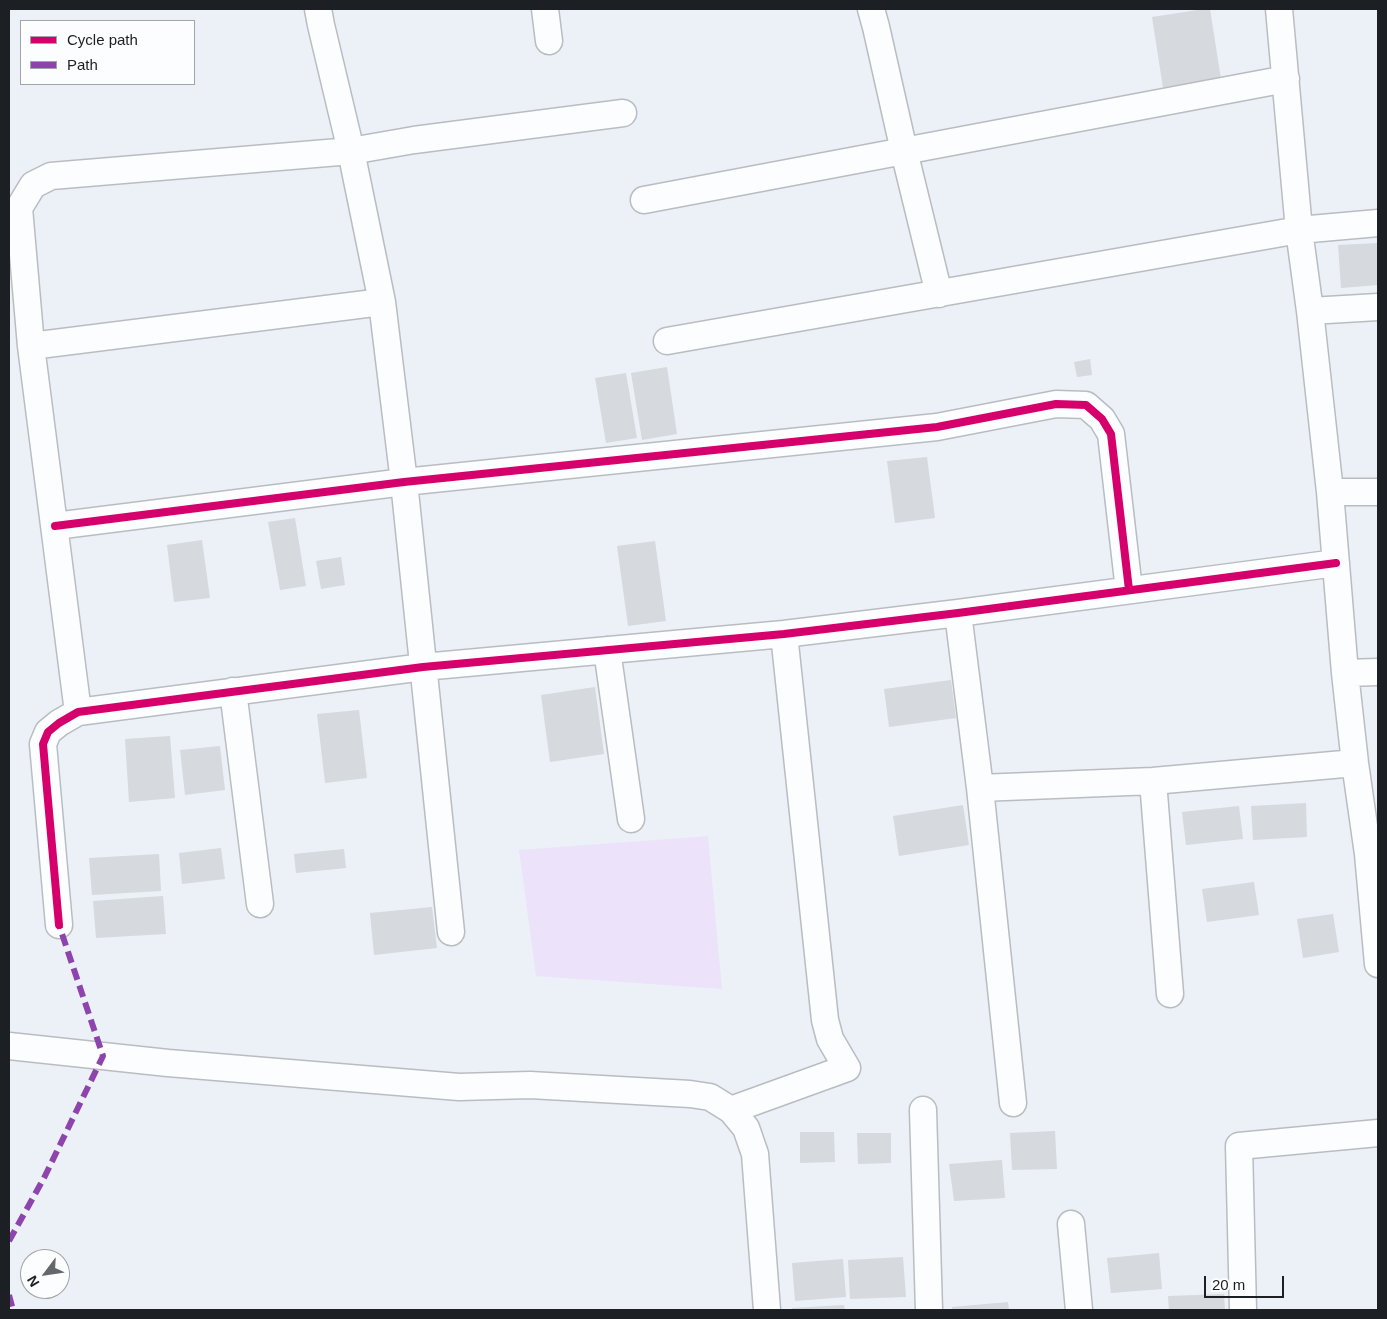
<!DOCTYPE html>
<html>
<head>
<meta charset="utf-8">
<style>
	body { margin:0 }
	#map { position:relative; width:1387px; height:1319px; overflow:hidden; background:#ebf1f7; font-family:Helvetica,sans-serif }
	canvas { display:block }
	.frame { position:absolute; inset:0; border:10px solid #1c1f23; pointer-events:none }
	.legend { position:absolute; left:20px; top:20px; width:175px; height:65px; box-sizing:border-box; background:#fbfdff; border:1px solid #a2a4a7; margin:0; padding:6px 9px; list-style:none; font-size:15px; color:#1c1f23 }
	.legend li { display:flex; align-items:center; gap:10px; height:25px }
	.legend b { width:25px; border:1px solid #a2a4a7 }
	.north { position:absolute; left:20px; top:1249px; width:50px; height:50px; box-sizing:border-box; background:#fbfdff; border:1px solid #a2a4a7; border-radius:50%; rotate:239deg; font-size:14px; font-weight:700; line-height:20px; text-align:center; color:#1c1f23 }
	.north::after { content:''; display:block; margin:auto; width:18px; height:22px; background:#64686d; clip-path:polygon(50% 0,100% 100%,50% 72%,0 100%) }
	.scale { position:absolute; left:1204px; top:1276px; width:80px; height:22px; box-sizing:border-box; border:2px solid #1c1f23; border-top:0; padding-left:6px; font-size:15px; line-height:18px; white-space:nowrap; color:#1c1f23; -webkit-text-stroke:4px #fbfdff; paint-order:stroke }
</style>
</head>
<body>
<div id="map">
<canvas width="1387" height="1319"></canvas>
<div class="frame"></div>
<ul class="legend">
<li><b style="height:6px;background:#d6006c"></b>Cycle path</li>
<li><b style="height:6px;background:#8e44ad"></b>Path</li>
</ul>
<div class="north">N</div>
<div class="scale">20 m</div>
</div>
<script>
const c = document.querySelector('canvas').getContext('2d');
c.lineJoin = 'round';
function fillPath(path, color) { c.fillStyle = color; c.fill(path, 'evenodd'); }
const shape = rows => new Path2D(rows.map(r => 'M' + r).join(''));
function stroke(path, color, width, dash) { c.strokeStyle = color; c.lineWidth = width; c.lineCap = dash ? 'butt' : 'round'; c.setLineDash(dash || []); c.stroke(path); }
const green = shape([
	[708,836,722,989,536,976,519,850]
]);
const building = shape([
	[1204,9,1210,9,1221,79,1163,88,1152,17],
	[1378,243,1378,285,1341,288,1338,245],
	[1090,359,1092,375,1077,377,1074,362],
	[667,367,677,434,642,440,631,373],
	[626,373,637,438,606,443,595,378],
	[927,457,935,518,895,523,887,461],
	[295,518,306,586,280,590,268,522],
	[202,540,210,598,174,602,167,545],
	[655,541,666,621,628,626,617,546],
	[341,557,345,585,321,589,316,561],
	[951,680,956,718,889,727,884,689],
	[595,687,604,754,550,762,541,695],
	[359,710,367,778,325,783,317,714],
	[170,736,175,798,129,802,125,739],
	[220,746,225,790,185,795,180,750],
	[1306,803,1307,837,1253,840,1251,806],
	[963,805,969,845,899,856,893,816],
	[1239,806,1243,839,1186,845,1182,812],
	[221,848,225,879,182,884,179,853],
	[344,849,346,868,296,873,294,854],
	[159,854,161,891,92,895,89,858],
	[1254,882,1259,915,1207,922,1202,889],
	[163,896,166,934,96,938,93,901],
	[432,907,437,948,374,955,370,913],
	[1333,914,1339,952,1303,958,1297,919],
	[1055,1131,1057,1169,1012,1170,1010,1133],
	[800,1132,834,1132,835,1162,800,1163],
	[857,1133,891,1133,891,1163,858,1164],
	[1002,1160,1005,1198,954,1201,949,1164],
	[1159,1253,1162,1289,1111,1293,1107,1258],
	[903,1257,906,1297,850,1299,848,1260],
	[843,1259,846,1297,795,1301,792,1263],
	[1224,1294,1225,1310,1169,1310,1168,1296],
	[1008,1302,1009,1310,952,1310,952,1307],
	[844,1305,845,1310,792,1310,792,1308]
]);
const minor = shape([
	[318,9,321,25,351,151,382,302,404,482,451,932],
	[545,9,549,41],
	[871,9,876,27,904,151,939,294],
	[1279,9,1299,230,1310,311,1330,492,1345,673,1355,763,1368,854,1378,964],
	[644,200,1286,79],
	[1310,311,1378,307],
	[667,341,1299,230,1378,223],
	[31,346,382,302],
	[1330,492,1378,492],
	[55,526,404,482,937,427,1056,404,1086,405,1102,419,1111,434,1129,590],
	[958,613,980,788,1013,1103],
	[607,650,631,819],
	[1345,673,1378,672],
	[233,691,260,904],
	[78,712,31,346,19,208,33,185,51,176,351,151,414,140,623,113],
	[1153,781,1170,994],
	[980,788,1153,781,1355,763],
	[59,925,43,744,48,732,59,723,78,712,423,667,784,634,958,613,1336,563],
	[9,1046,168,1063,459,1087,530,1085,690,1094,710,1097,731,1110,746,1128,755,1154,767,1310],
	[731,1110,847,1068,830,1039,825,1020,784,634],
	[923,1110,929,1310],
	[1071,1224,1079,1310],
	[1243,1310,1239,1146,1378,1133]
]);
const quiet = shape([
	[9,1241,44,1178,103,1056,59,925],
	[9,1295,13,1310]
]);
const cycleway = shape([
	[55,526,404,482,937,427,1056,404,1086,405,1102,419,1111,434,1129,590],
	[59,925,43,744,48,732,59,723,78,712,423,667,784,634,958,613,1336,563]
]);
fillPath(green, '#ece3fa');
fillPath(building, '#d6d9de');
stroke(minor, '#b9bdc2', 29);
stroke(minor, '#fcfdfe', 26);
stroke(quiet, '#8e44ad', 6, [12, 6]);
stroke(cycleway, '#d6006c', 8);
</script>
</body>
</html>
